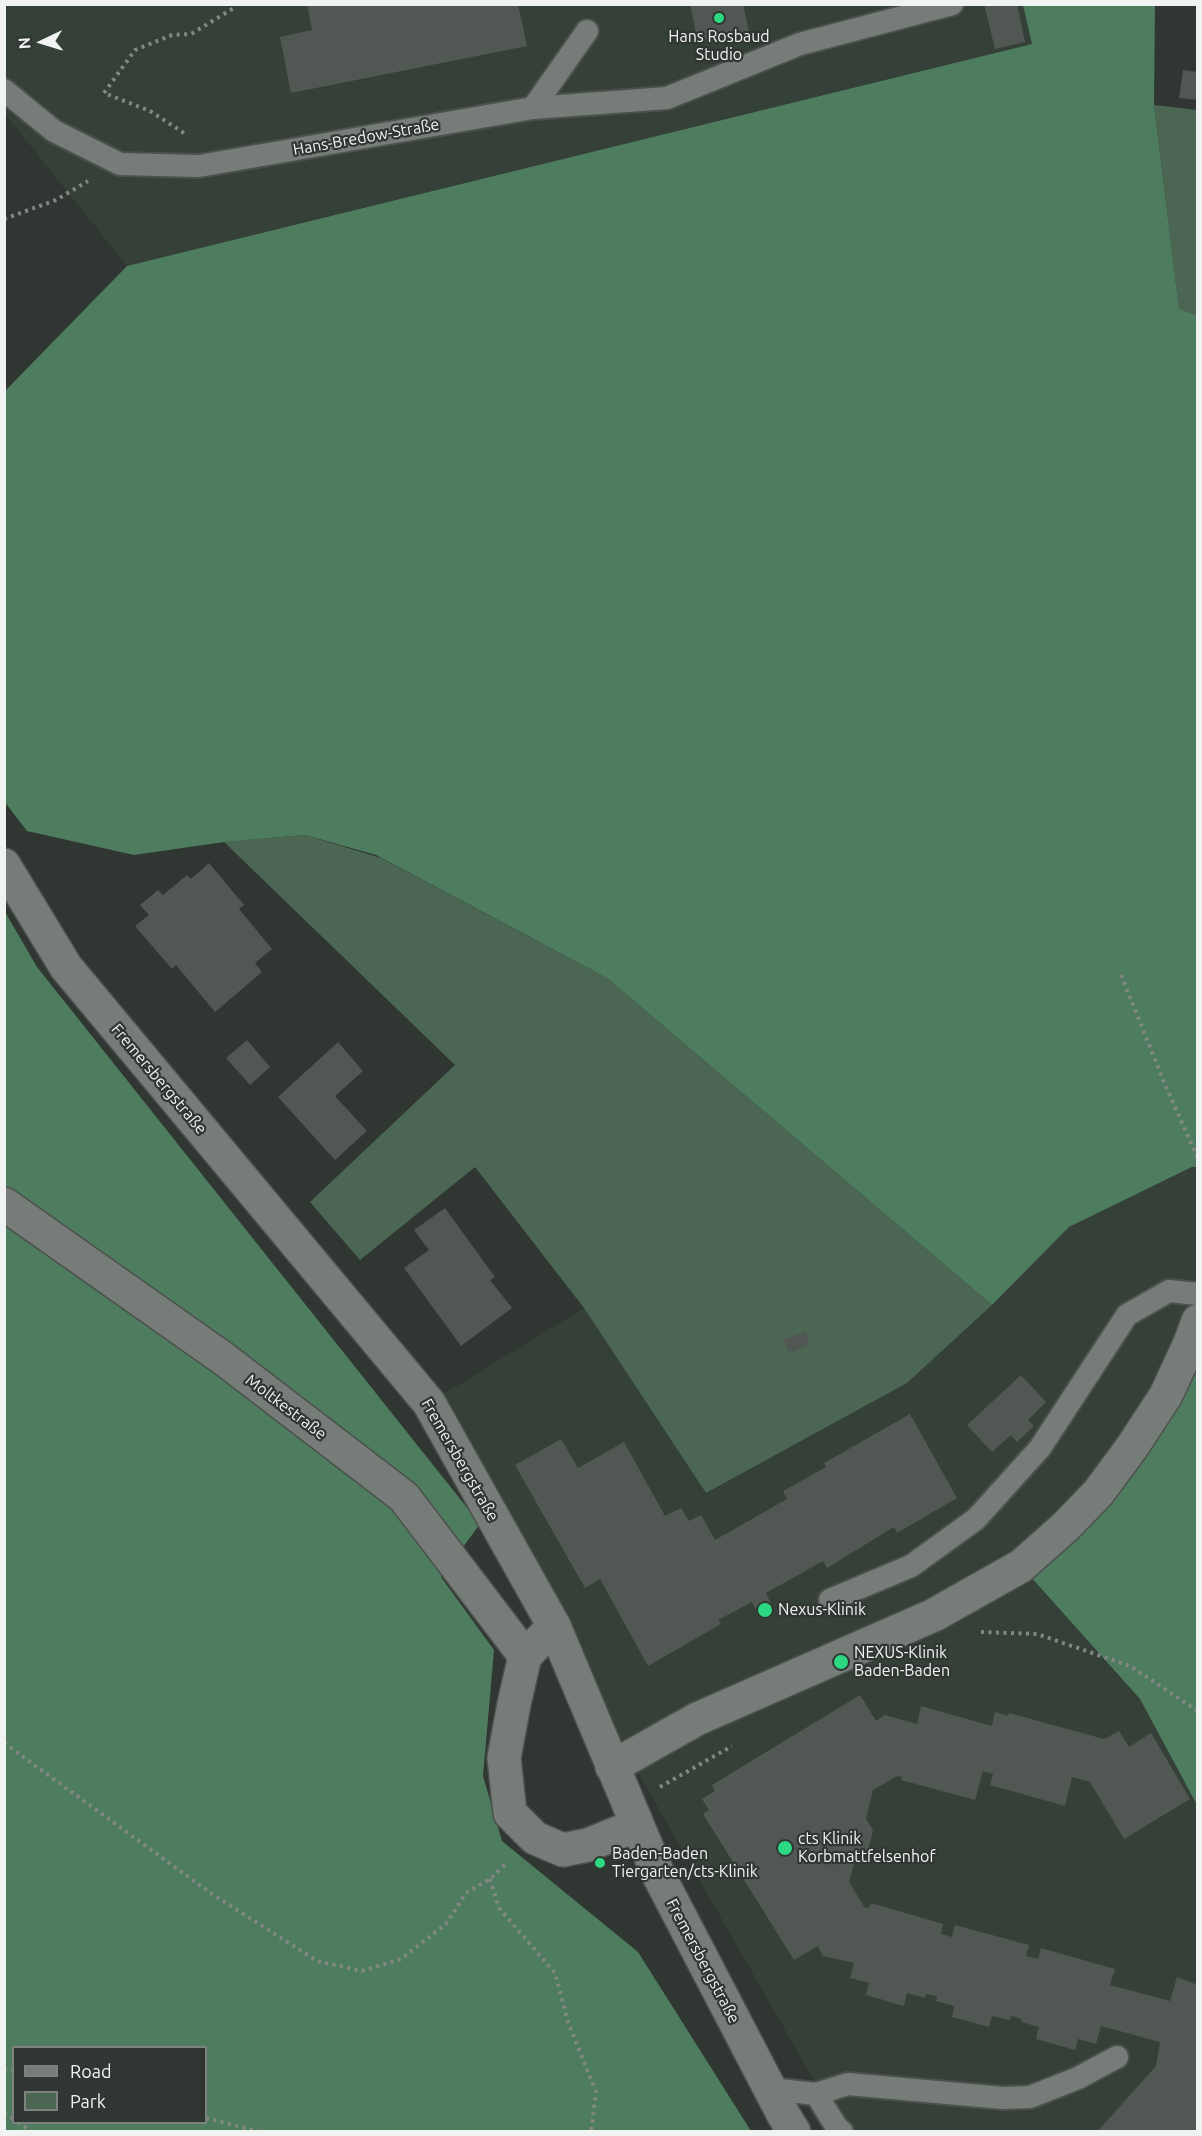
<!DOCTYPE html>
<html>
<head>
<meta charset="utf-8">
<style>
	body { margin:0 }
	#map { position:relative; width:1202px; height:2136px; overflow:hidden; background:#303632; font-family:Ubuntu,sans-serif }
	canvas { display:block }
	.frame { position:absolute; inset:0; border:6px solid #f0f3f1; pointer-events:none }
	.legend { position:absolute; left:12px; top:2046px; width:195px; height:78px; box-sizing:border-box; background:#303632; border:2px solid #7d827e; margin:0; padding:8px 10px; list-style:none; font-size:18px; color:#f0f3f1 }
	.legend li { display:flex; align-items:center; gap:12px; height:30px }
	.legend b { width:30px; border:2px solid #7d827e }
	.north { position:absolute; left:12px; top:12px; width:60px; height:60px; -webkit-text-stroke:4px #303632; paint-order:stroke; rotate:266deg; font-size:16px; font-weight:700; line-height:24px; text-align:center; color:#f0f3f1 }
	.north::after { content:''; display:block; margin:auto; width:21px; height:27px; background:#f0f3f1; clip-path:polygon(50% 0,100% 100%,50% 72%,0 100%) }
</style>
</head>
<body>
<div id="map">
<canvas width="1202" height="2136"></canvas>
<div class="frame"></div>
<ul class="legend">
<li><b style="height:8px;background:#767d78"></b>Road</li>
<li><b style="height:16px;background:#4b6754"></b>Park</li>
</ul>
<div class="north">N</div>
</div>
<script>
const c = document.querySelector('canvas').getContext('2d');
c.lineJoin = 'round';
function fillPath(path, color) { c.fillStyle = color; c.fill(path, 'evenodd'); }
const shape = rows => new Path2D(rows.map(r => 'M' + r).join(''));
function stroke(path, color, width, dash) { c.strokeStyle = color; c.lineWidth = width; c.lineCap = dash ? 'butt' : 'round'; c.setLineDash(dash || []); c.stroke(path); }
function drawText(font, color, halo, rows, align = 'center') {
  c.font = font + ' Ubuntu,sans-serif'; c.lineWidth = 4.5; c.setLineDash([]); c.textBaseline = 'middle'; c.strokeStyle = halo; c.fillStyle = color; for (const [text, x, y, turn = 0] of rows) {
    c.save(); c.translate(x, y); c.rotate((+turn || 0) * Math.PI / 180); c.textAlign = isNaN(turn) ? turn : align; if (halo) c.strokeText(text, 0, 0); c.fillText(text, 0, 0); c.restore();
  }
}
const built = shape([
	[1023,4,1033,44,127,266,5,114,4,5],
	[1193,1167,1197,1167,1198,1321,1166,1395,1021,1566,1140,1699,1197,1805,1197,2131,843,2131,554,1626,429,1403,584,1308,706,1493,907,1383,992,1305,1069,1227]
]);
const green = shape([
	[1154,105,1197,110,1197,316,1179,310],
	[305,835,381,858,607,978,992,1305,907,1383,706,1493,584,1308,475,1167,360,1260,310,1202,455,1065,224,842]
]);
const forest = shape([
	[1023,5,1155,5,1154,105,1179,309,1198,316,1198,1167,1192,1167,1069,1227,992,1305,607,978,376,855,305,835,224,842,134,855,27,831,4,801,4,392,127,266,1032,44],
	[4,910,37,967,480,1524,441,1577,494,1650,483,1776,502,1841,638,1952,751,2131,5,2131],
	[14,2048,206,2048,206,2122,14,2122],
	[1197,1321,1197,1805,1140,1699,1021,1566,1065,1527]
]);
const building = shape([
	[307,4,518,4,527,46,291,93,280,37,312,30],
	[690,4,743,4,749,32,698,42],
	[984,4,1017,4,1025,42,995,49],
	[1183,70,1198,72,1198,100,1179,98],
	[209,863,244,905,239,909,272,949,255,963,262,972,215,1012,176,965,172,969,135,926,149,915,140,905,158,890,163,895,187,875,191,879],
	[247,1040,270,1067,250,1085,226,1058],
	[338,1042,363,1071,335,1096,367,1131,335,1160,278,1097],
	[445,1208,495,1277,490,1280,512,1308,461,1346,404,1268,429,1250,414,1230],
	[806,1331,809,1345,789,1353,783,1340],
	[1021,1375,1046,1402,1028,1420,1034,1426,1017,1442,1011,1435,992,1452,967,1425],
	[910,1414,957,1498,897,1533,894,1527,827,1568,823,1561,766,1593,772,1606,758,1614,752,1602,718,1620,721,1624,648,1666,600,1579,585,1588,515,1465,561,1439,578,1468,624,1442,665,1516,681,1508,689,1521,701,1515,715,1540,787,1499,783,1491,826,1467,824,1463],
	[860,1695,876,1721,885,1715,917,1724,921,1706,992,1726,995,1712,1008,1716,1009,1713,1104,1739,1119,1731,1129,1747,1151,1733,1190,1799,1124,1839,1090,1782,1072,1777,1065,1806,990,1785,993,1774,983,1771,975,1800,901,1780,902,1777,897,1776,873,1790,866,1819,873,1830,868,1851,856,1856,849,1882,865,1908,869,1908,871,1903,943,1924,941,1934,952,1937,955,1925,1029,1945,1026,1956,1038,1959,1041,1948,1115,1969,1110,1985,1170,2001,1177,1977,1198,1985,1198,2132,1097,2132,1156,2066,1160,2042,1101,2026,1096,2044,1078,2039,1075,2050,1036,2039,1039,2027,1021,2022,1022,2019,1011,2016,1010,2020,992,2016,989,2027,952,2017,954,2006,936,2001,937,1996,926,1994,925,1998,907,1993,904,2006,866,1995,869,1983,850,1978,854,1963,823,1956,818,1946,794,1960,703,1814,709,1810,702,1799,715,1791,712,1785]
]);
const path = shape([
	[184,133,150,111,104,93,135,50,172,35,191,34,234,8,235,4],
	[4,219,56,200,88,181],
	[1121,975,1164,1082,1198,1159],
	[981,1632,1037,1634,1130,1666,1198,1711],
	[4,1743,212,1894,317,1961,362,1971,401,1959,446,1924,466,1893,490,1879,508,1862],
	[660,1787,732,1746],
	[490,1879,499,1908,555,1973,568,2022,596,2092,591,2132],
	[4,2069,14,2071],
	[4,2113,14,2119],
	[206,2118,261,2132],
	[18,2122,32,2132]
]);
const lane = shape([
	[4,90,54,131,120,164,199,166,533,108,587,31],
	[533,108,667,98,800,44,952,4],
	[830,1600,911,1566,976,1519,1040,1448,1127,1315,1169,1291,1198,1294],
	[770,2089,816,2094,836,2126,842,2132],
	[816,2094,848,2084,1003,2098,1030,2097,1078,2078,1117,2057]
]);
const street = shape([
	[4,1204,224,1359,404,1497,525,1656],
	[554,1626,525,1656,514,1704,504,1758,510,1813,535,1838,563,1850,588,1845,637,1825],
	[612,1767,697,1719,934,1615,1021,1566,1065,1527,1098,1493,1132,1447,1166,1395,1190,1343,1198,1321]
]);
const secondary = shape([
	[4,865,66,967,429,1403,554,1626,658,1874,783,2114,794,2132]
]);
const markers = [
	[719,18,6,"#2dd883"],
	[765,1610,8,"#2dd883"],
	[841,1662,8,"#2dd883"],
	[785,1848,8,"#2dd883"],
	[600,1863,6,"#2dd883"]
];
const poiNames = [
	["Hans Rosbaud",719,37,"center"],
	["Studio",719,55,"center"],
	["Nexus-Klinik",778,1610],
	["NEXUS-Klinik",854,1653],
	["Baden-Baden",854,1671],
	["cts Klinik",798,1839],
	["Korbmattfelsenhof",798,1857],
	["Baden-Baden",612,1854],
	["Tiergarten/cts-Klinik",612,1872]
];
const streetNames = [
	["Hans-Bredow-Straße",366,137,-10],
	["Fremersbergstraße",159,1079,50],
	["Moltkestraße",286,1407,37],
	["Fremersbergstraße",460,1460,60],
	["Fremersbergstraße",703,1961,62]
];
fillPath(built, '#344038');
fillPath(green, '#4b6754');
fillPath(forest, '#4e7c5f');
fillPath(building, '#515853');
stroke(lane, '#4c514e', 26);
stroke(street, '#4c514e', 36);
stroke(secondary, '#4c514e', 36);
stroke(path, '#848885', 4, [3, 4.5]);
stroke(lane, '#767d78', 22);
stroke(street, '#767d78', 33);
stroke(secondary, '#767d78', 33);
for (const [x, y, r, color] of markers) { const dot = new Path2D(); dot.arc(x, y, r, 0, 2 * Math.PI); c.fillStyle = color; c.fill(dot); stroke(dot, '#303632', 2); }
drawText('16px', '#f0f3f1', '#303632', poiNames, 'left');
drawText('16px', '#f0f3f1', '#303632', streetNames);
</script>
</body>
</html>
